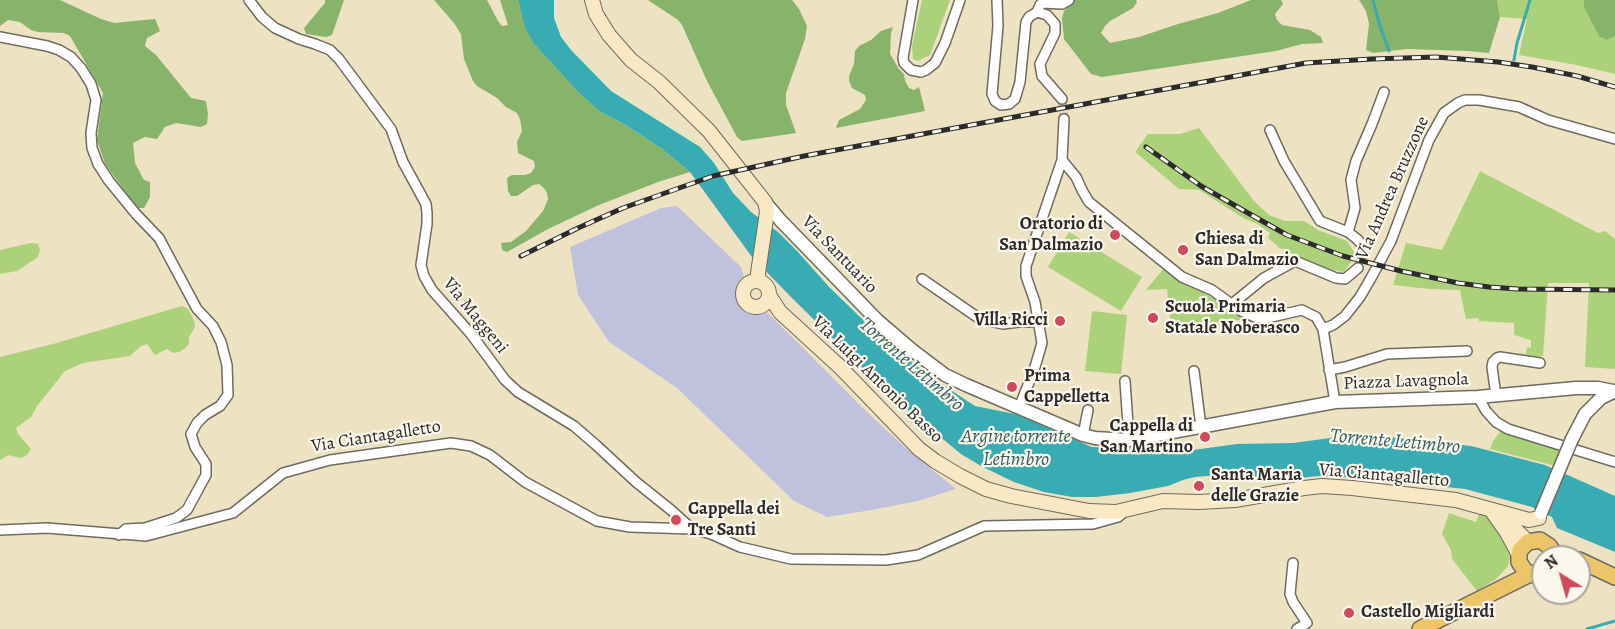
<!DOCTYPE html>
<html>
<head>
<meta charset="utf-8">
<style>
	body { margin:0 }
	#map { position:relative; width:1615px; height:629px; overflow:hidden; background:#ede2c1; font-family:Alegreya,serif }
	canvas { display:block }
	.north { position:absolute; left:1531px; top:545px; width:60px; height:60px; box-sizing:border-box; background:#fbf7ec; border:2px solid #a8a59f; border-radius:50%; rotate:323deg; font-size:16px; font-weight:700; line-height:24px; text-align:center; color:#2b2b2b }
	.north::after { content:''; display:block; margin:auto; width:21px; height:27px; background:#d1495b; clip-path:polygon(50% 0,100% 100%,50% 72%,0 100%) }
</style>
</head>
<body>
<div id="map">
<canvas width="1615" height="629"></canvas>
<div class="north">N</div>
</div>
<script>
const c = document.querySelector('canvas').getContext('2d');
c.lineJoin = 'round';
function fillPath(path, color) { c.fillStyle = color; c.fill(path, 'evenodd'); }
const shape = rows => new Path2D(rows.map(r => 'M' + r).join(''));
function stroke(path, color, width, dash) { c.strokeStyle = color; c.lineWidth = width; c.lineCap = dash ? 'butt' : 'round'; c.setLineDash(dash || []); c.stroke(path); }
function drawText(font, color, halo, rows, align = 'center') {
  c.font = font + ' Alegreya,serif'; c.lineWidth = 4.5; c.setLineDash([]); c.textBaseline = 'middle'; c.strokeStyle = halo; c.fillStyle = color; for (const [text, x, y, turn = 0] of rows) {
    c.save(); c.translate(x, y); c.rotate((+turn || 0) * Math.PI / 180); c.textAlign = isNaN(turn) ? turn : align; if (halo) c.strokeText(text, 0, 0); c.fillText(text, 0, 0); c.restore();
  }
}
const industrial = shape([
	[677,206,741,267,749,294,867,412,907,449,956,489,918,501,866,511,827,517,794,501,677,388,609,342,578,295,570,247,661,208]
]);
const green = shape([
	[922,0,950,0,930,55,918,61,913,59,912,46],
	[1497,0,1584,0,1584,7,1607,40,1615,36,1615,74,1577,65,1519,55,1527,19,1500,17],
	[1199,128,1254,201,1269,215,1285,221,1304,221,1318,230,1347,241,1356,255,1344,272,1323,268,1296,257,1286,249,1281,249,1268,238,1270,233,1258,224,1245,219,1199,190,1179,189,1135,152,1148,134,1180,134],
	[1480,171,1598,233,1605,231,1615,239,1615,369,1585,367,1589,283,1548,283,1543,356,1540,356,1540,361,1525,360,1527,347,1531,348,1531,340,1514,335,1514,323,1479,321,1478,318,1466,319,1460,290,1429,289,1393,285,1406,243,1442,250],
	[1069,232,1142,277,1121,311,1048,267],
	[31,243,38,244,40,250,38,257,17,271,0,274,0,250],
	[1164,268,1180,280,1235,310,1240,315,1240,320,1171,327,1167,289,1146,290],
	[182,306,188,309,194,320,195,327,189,337,189,344,184,349,179,352,173,353,167,349,155,355,147,344,141,346,130,356,83,363,65,371,37,406,31,417,16,428,18,434,31,449,27,455,21,458,8,455,0,460,0,357,53,344],
	[1092,311,1127,315,1121,374,1085,371],
	[1501,431,1562,449,1556,466,1490,449,1493,441],
	[1449,513,1476,522,1479,514,1485,515,1497,527,1509,550,1510,558,1508,566,1496,579,1477,591,1452,559,1451,550,1442,534]
]);
const forest = shape([
	[0,0,60,0,101,19,114,23,155,19,160,31,147,38,145,46,156,55,191,98,206,101,208,114,207,124,201,127,176,123,165,127,157,139,145,137,133,143,135,163,144,180,150,182,150,197,144,208,137,208,105,164,97,140,103,93,70,36,64,33,38,32,31,30,20,22,8,20,0,26],
	[325,0,344,0,332,35,326,37,306,34,304,28,325,3],
	[434,0,487,0,498,21,502,26,508,25,500,0,518,0,524,26,533,43,578,92,599,111,626,125,662,149,690,172,658,182,599,205,548,229,507,252,502,250,501,243,511,242,526,231,543,211,548,199,547,193,544,188,539,184,533,185,517,196,511,196,508,191,507,178,512,175,525,175,531,173,535,167,534,161,518,153,517,142,522,131,520,119,517,113,506,107,497,98,477,86,473,81,464,59,461,34,454,23],
	[648,0,792,0,799,9,807,26,805,39,786,93,786,105,796,133,742,141,737,137,707,81,682,25,678,20],
	[1075,0,1136,0,1137,2,1133,8,1110,21,1105,26,1101,33,1110,43,1139,37,1178,24,1218,13,1251,0,1281,0,1283,4,1275,14,1277,20,1282,25,1310,30,1321,37,1323,43,1302,44,1276,51,1102,77,1091,74,1064,39,1062,18,1064,11],
	[1359,0,1497,0,1500,17,1489,53,1468,51,1407,49,1373,53,1366,50,1369,24,1366,11],
	[1584,0,1615,0,1615,36,1607,40,1599,36,1584,7],
	[893,27,891,33,890,54,899,69,904,74,905,81,909,88,914,90,919,87,925,111,836,128,839,120,860,109,866,100,865,95,852,88,849,81,849,76,854,64,855,51,859,46,871,40,881,31]
]);
const water = shape([
	[518,0,554,0,554,18,561,37,571,50,611,91,700,147,714,163,733,193,751,212,778,232,797,251,830,288,859,316,896,350,934,379,975,406,1015,414,1092,447,1186,451,1237,444,1293,443,1360,434,1471,446,1545,465,1615,496,1615,552,1557,528,1552,517,1532,507,1465,489,1364,478,1318,476,1282,480,1230,474,1195,477,1183,480,1168,486,1130,493,1096,497,1072,497,1044,492,1014,482,981,466,961,454,909,411,866,371,791,297,752,257,690,172,662,149,626,125,599,111,578,92,533,43,524,26]
]);
const stream = shape([
	[1373,0,1380,26,1389,51],
	[1514,60,1517,43,1530,0],
	[1587,629,1615,621]
]);
const minorTunnel = shape([
	[1062,99,1064,119]
]);
const minor = shape([
	[249,0,262,17,275,28,299,39,315,44,330,50,339,59,391,129,403,162,426,204,427,213,427,224,421,265,424,276,432,290,471,334,505,380,518,392,574,426,596,445,636,482,671,510,692,529],
	[913,0,903,58,904,63,911,70,921,72,926,70,935,63,945,43,960,0],
	[997,0,998,26,992,94,995,101,1001,105,1009,104,1015,99,1020,82,1026,22,1029,17,1037,12],
	[1037,12,1047,15,1055,24,1055,33,1040,64,1042,76,1062,99],
	[1037,12,1040,5,1042,3,1062,4,1069,0],
	[0,37,47,46,59,50,71,57,81,68,91,84,96,100,91,133,92,148,98,164,109,181,136,214,159,238,197,309,213,326,221,342,227,365,228,395,220,406,205,415,197,423,191,434,195,447,206,464,206,475,187,510,176,518,145,528,126,529,119,535],
	[1270,130,1284,161,1320,221,1348,232,1357,239,1364,247,1364,253],
	[1062,160,1076,177,1083,192,1089,202,1182,277,1212,290,1241,311,1257,318,1267,318,1302,310,1316,317,1323,329,1335,402],
	[1348,232,1355,208,1351,180,1356,161,1372,124,1384,92],
	[922,279,980,319,1003,324,1018,322,1039,322],
	[1232,304,1264,278,1295,261,1336,278,1345,279,1358,268],
	[1323,329,1333,325,1345,316,1360,297,1371,278,1391,241,1429,140,1444,113,1458,103,1465,100,1479,100,1519,107,1548,120,1615,139],
	[1329,370,1345,367,1387,354,1467,351],
	[1194,371,1201,427],
	[1125,381,1129,440],
	[1496,396,1492,367,1493,362,1497,358,1500,357,1540,363],
	[1478,397,1486,411,1496,422,1508,429,1615,462],
	[1019,408,1035,367,1042,343,1035,302,1026,276,1026,266,1062,160,1064,119],
	[1083,435,1088,410],
	[0,530,47,528,146,536,233,513,283,473,330,460,451,443,471,446,490,455,525,482,597,521,630,527,692,529,711,534,740,547,791,559,886,560,918,555,984,526,1093,524,1118,517,1123,513],
	[1293,563,1290,594,1293,602,1307,623,1297,629]
]);
const tertiary = shape([
	[765,202,781,221,877,320,912,350,945,375,966,385,1083,435,1095,438,1129,440,1335,402,1478,397,1576,388,1598,388,1613,391],
	[1572,439,1585,414,1601,398,1615,391]
]);
const secondary = shape([
	[592,0,596,14,609,35,631,60,659,82,709,131,765,202,767,211,766,219,758,273,759,281],
	'743 294a13 13 0 1 1 26 0a13 13 0 1 1-26 0Z',
	[769,295,780,312,839,366,919,449,935,461,960,476,986,489,1011,496,1089,511,1116,512,1163,501,1199,502,1235,500,1304,488,1322,486,1352,488,1456,500,1529,520,1539,518],
	[1491,510,1506,531,1519,555],
	[1503,517,1528,542]
]);
const primary = shape([
	[1579,560,1615,577],
	[1543,574,1534,575,1525,571,1519,562,1519,555,1520,550,1528,542,1540,540,1549,546,1552,550,1554,557],
	[1420,629,1530,574]
]);
const rail = shape([
	[1146,147,1201,186,1248,213,1287,235,1343,256,1401,271,1458,283,1489,287,1518,289,1615,290],
	[521,256,578,228,623,208,713,176,804,156,1306,63,1372,59,1436,57,1498,62,1532,67,1577,76,1615,87]
]);
const tertiaryBridge = shape([
	[1541,513,1572,439]
]);
const markers = [
	[1115,235,6,"#d1495b"],
	[1183,250,6,"#d1495b"],
	[1153,318,6,"#d1495b"],
	[1060,321,6,"#d1495b"],
	[1012,387,6,"#d1495b"],
	[1205,437,6,"#d1495b"],
	[1199,486,6,"#d1495b"],
	[676,520,6,"#d1495b"],
	[1349,613,6,"#d1495b"]
];
const streetNames = [
	["Via Andrea Bruzzone",1393,188,-66],
	["Via Santuario",839,255,46],
	["Via Maggeni",475,316,51],
	["Via Luigi Antonio Basso",877,380,44],
	["Piazza Lavagnola",1406,382,-2],
	["Via Ciantagalletto",376,437,-9],
	["Via Ciantagalletto",1384,476,5]
];
const poiNames = [
	["Oratorio di",1103,225,"right"],
	["San Dalmazio",1103,246,"right"],
	["Chiesa di",1195,240],
	["San Dalmazio",1195,261],
	["Scuola Primaria",1165,308],
	["Statale Noberasco",1165,329],
	["Villa Ricci",1048,321,"right"],
	["Prima",1024,377],
	["Cappelletta",1024,398],
	["Cappella di",1193,427,"right"],
	["San Martino",1193,448,"right"],
	["Santa Maria",1211,476],
	["delle Grazie",1211,497],
	["Cappella dei",688,510],
	["Tre Santi",688,531],
	["Castello Migliardi",1361,613]
];
const waterNames = [
	["Torrente Letimbro",911,365,41],
	["Argine torrente",1016,437],
	["Letimbro",1016,460],
	["Torrente Letimbro",1395,442,5]
];
fillPath(industrial, '#c0c2dd');
fillPath(green, '#abd17b');
fillPath(forest, '#88b36b');
fillPath(water, '#39abb3');
stroke(stream, '#39abb3', 3);
stroke(minorTunnel, '#c6bda3', 9, [9, 4.5]);
stroke(minor, '#6f6b60', 12);
stroke(tertiary, '#6f6b60', 15);
stroke(secondary, '#6f6b60', 16);
stroke(primary, '#6f6b60', 18);
stroke(minor, '#fff', 9);
stroke(tertiary, '#fff', 12);
stroke(secondary, '#f8e8c3', 14);
stroke(primary, '#edc569', 15);
stroke(rail, '#2b2b2b', 5);
stroke(rail, '#fbf7ec', 3, [9]);
stroke(tertiaryBridge, '#6f6b60', 15, []);
stroke(tertiaryBridge, '#fff', 12);
for (const [x, y, r, color] of markers) { const dot = new Path2D(); dot.arc(x, y, r, 0, 2 * Math.PI); c.fillStyle = color; c.fill(dot); stroke(dot, '#fbf7ec', 2); }
drawText('18px', '#2b2b2b', '#fbf7ec', streetNames);
drawText('bold 18px', '#2b2b2b', '#fbf7ec', poiNames, 'left');
drawText('italic 20px', '#315e61', '#fbf7ec', waterNames);
</script>
</body>
</html>
